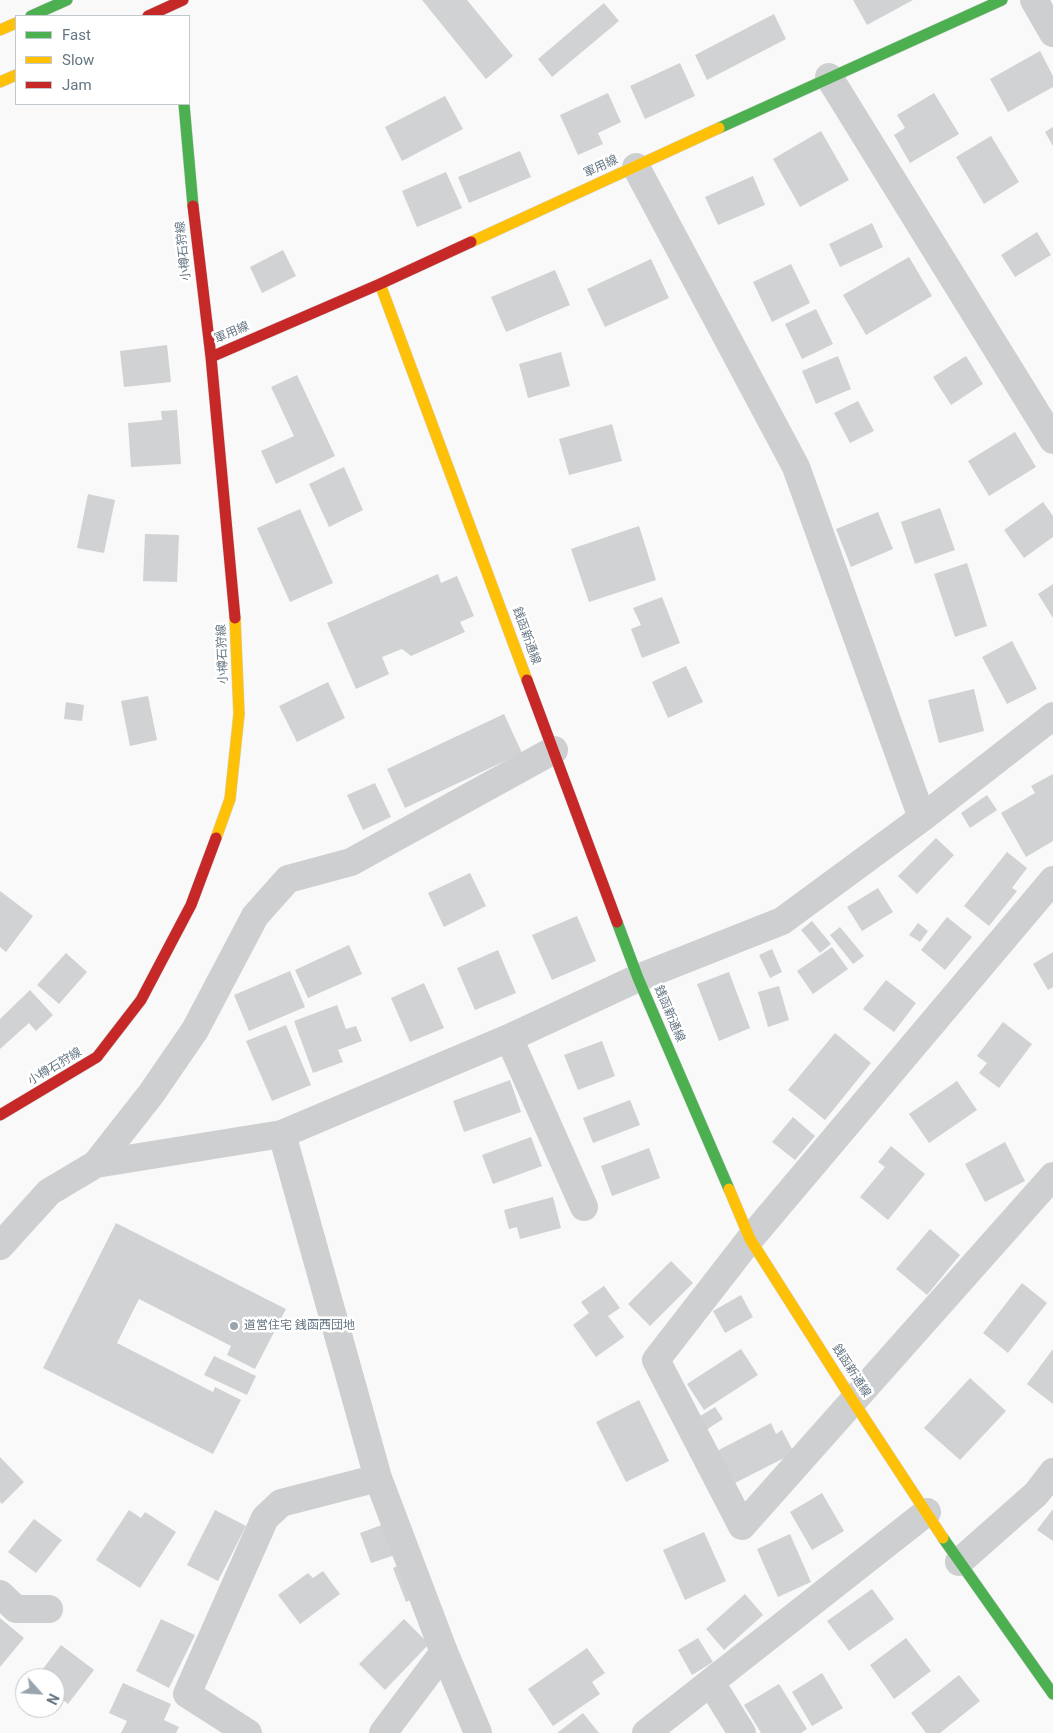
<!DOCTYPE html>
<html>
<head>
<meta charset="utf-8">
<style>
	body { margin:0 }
	#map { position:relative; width:1053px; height:1733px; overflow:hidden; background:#f9f9f9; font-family:Roboto,sans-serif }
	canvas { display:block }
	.legend { position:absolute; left:15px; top:15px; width:175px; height:90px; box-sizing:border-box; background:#fff; border:1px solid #c1c8cd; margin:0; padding:6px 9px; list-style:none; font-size:15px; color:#657683 }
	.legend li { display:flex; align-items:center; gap:10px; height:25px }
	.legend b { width:25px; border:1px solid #c1c8cd }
	.north { position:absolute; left:15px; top:1668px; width:50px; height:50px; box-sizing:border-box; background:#fff; border:1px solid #c1c8cd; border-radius:50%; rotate:116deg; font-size:14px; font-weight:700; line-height:20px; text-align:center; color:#657683 }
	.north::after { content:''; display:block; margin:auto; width:18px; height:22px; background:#99a4ac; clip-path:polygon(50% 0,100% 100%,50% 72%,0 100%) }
</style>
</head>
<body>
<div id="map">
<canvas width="1053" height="1733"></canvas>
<ul class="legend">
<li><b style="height:6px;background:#4caf50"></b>Fast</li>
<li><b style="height:6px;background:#ffc107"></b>Slow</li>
<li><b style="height:6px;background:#c62828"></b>Jam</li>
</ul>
<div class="north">N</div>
</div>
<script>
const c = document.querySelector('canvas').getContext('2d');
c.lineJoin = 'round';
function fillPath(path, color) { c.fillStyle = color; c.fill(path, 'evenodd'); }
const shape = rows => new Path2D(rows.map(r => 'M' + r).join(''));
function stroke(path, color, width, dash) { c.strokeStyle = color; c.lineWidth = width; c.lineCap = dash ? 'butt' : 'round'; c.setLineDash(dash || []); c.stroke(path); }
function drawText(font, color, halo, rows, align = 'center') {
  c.font = font + ' Roboto,"Noto Sans JP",sans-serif'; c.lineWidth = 5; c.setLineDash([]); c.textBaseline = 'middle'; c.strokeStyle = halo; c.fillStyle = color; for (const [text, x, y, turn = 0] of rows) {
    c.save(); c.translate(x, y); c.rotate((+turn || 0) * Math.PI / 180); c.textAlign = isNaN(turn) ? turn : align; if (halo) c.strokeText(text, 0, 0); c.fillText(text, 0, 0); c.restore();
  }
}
const building = shape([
	[422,0,467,0,513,56,486,79],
	[853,0,913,0,867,25],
	[604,3,619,21,552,77,538,59],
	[774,14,786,39,707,80,695,55],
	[1040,51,1053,76,1053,87,1008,112,990,79],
	[680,63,695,96,645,119,630,86],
	[608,93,621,122,598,133,603,144,578,155,560,115],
	[934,93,959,134,910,163,894,135,905,128,897,115],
	[445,96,463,129,402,161,385,127],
	[1053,127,1053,146,1045,132],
	[821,131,849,180,800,207,773,159],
	[991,136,1019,182,984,204,956,157],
	[520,151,531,177,469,203,458,177],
	[446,172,462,208,417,227,402,191],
	[753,176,765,205,718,225,705,197],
	[872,223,883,247,840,267,829,244],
	[1037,232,1051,255,1015,277,1001,255],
	[283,250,296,276,262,293,250,267],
	[909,257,932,296,866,335,843,295],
	[651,259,669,298,605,327,587,289],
	[791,264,810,303,772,322,753,282],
	[555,270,570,305,506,332,491,297],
	[816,309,833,344,802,359,785,324],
	[167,345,171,382,124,387,120,351],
	[561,352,570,386,528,398,519,364],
	[838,356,851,389,816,404,802,371],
	[966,356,983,384,951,405,933,377],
	[297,375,335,456,276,484,261,451,294,436,271,387],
	[858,401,874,431,850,443,834,413],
	[177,410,181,464,131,467,128,423,162,420,161,411],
	[612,424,622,461,569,475,559,439],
	[1015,432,1036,467,989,496,968,461],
	[344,467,363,510,329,527,309,484],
	[88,494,115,500,104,553,77,548],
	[1043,502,1053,516,1053,537,1024,558,1004,530],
	[940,508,955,550,915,564,901,522],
	[300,509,333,583,290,602,257,528],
	[878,512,893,549,851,567,836,529],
	[639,526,656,580,589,602,571,549],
	[145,534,179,535,177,582,143,581],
	[967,563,987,626,955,637,934,574],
	[438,574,441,583,457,576,474,616,460,622,465,632,411,656,402,649,382,657,389,674,356,689,327,623],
	[1053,584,1053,618,1038,594],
	[662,597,680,643,642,658,631,629,641,625,633,608],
	[1012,641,1037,689,1007,704,982,657],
	[686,666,703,702,668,718,652,682],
	[328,682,345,718,297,742,279,706],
	[974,689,984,731,939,743,928,700],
	[148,696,157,740,130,746,121,701],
	[66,702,84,705,82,721,64,719],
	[504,714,522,753,405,808,387,769],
	[1053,774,1053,841,1026,857,1001,813,1035,793,1031,786],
	[375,783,391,817,363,830,347,795],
	[987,795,997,810,970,828,961,813],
	[936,838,954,855,917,894,898,876],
	[1007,852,1027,868,1012,888,1017,891,989,926,964,906],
	[470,873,486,906,444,927,428,893],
	[878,888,893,912,862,931,847,907],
	[0,891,33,916,6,952,0,947],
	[577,916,596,961,552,980,532,935],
	[947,917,972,937,945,970,921,950],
	[812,921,831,944,820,953,801,930],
	[918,923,928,931,920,942,909,935],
	[840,927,864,956,853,964,830,935],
	[349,945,362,974,308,998,295,970],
	[832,947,848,969,813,994,797,971],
	[772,949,782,972,770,978,759,955],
	[498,950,516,993,475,1010,457,968],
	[1053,952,1053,987,1048,990,1033,964],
	[66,953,87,972,59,1004,37,985],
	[290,971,305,1007,249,1031,234,995],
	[729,972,750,1028,719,1041,697,984],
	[886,980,916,1003,894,1032,863,1009],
	[424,983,444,1028,410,1042,391,998],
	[779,986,789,1020,768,1027,758,992],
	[30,990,53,1015,36,1031,29,1023,0,1049,0,1019],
	[337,1005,346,1029,356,1026,362,1041,338,1050,343,1062,313,1073,294,1021],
	[1003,1022,1032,1044,999,1088,979,1073,987,1063,977,1056],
	[286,1025,311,1085,272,1101,246,1041],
	[835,1033,871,1063,825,1120,788,1090],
	[602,1041,615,1076,578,1090,564,1055],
	[510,1080,521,1112,464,1132,453,1101],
	[957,1081,977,1110,929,1143,909,1114],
	[630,1100,640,1125,593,1143,583,1118],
	[793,1117,815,1136,795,1160,772,1142],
	[531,1137,542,1166,493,1184,482,1155],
	[1005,1142,1025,1181,985,1202,965,1164],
	[891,1146,925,1174,888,1220,860,1197,885,1167,878,1162],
	[649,1148,660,1178,612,1196,601,1166],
	[553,1197,561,1228,520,1239,517,1227,509,1229,504,1210],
	[116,1223,286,1309,255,1369,227,1355,231,1346,139,1299,117,1343,213,1392,215,1387,241,1400,213,1454,43,1368],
	[930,1229,960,1255,927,1295,896,1269],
	[671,1261,693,1283,650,1326,628,1304],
	[1022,1283,1047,1303,1008,1353,983,1333],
	[604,1286,620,1308,608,1316,624,1337,596,1357,573,1325,589,1313,581,1302],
	[741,1295,753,1317,725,1333,713,1311],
	[741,1349,758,1375,704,1410,687,1384],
	[1053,1349,1053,1404,1027,1384],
	[214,1356,256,1376,247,1395,204,1375],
	[970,1378,1006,1411,960,1460,924,1428],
	[639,1400,669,1461,626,1482,596,1422],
	[715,1407,723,1419,706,1430,697,1418],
	[771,1423,776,1434,782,1430,794,1453,729,1486,711,1454],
	[0,1457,24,1482,2,1504,0,1502],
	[822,1493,844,1531,812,1550,790,1512],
	[1053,1509,1053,1541,1037,1530],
	[129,1510,141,1518,145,1512,176,1532,140,1588,96,1560],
	[215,1510,246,1526,218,1581,187,1565],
	[34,1519,62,1540,36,1573,8,1552],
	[387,1523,398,1554,371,1563,360,1533],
	[704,1532,726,1581,685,1600,663,1550],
	[790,1534,811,1582,778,1597,757,1549],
	[409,1561,422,1595,406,1602,393,1568],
	[323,1571,340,1594,300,1624,278,1595,308,1573,313,1578],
	[872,1589,894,1619,849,1651,827,1621],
	[745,1594,763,1615,724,1650,706,1629],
	[0,1618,24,1638,0,1667],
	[161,1619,195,1635,169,1688,136,1671],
	[404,1619,429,1644,385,1690,359,1664],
	[698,1638,713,1662,692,1675,678,1650],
	[906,1638,931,1671,894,1699,870,1665],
	[61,1645,94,1670,68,1704,55,1694,55,1678,36,1678],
	[587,1648,605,1673,592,1682,600,1694,553,1726,528,1689],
	[822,1673,843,1708,812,1726,792,1692],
	[959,1675,980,1701,940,1733,926,1733,911,1713],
	[123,1683,171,1704,164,1720,179,1727,176,1733,121,1733,127,1721,109,1713],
	[779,1684,807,1729,801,1733,761,1733,744,1705],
	[583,1713,599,1733,557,1733]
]);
const street = shape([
	[1034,0,1053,33],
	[829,77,1053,440],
	[636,167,796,467,922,818],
	[1053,880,750,1239,656,1360,742,1526,1053,1176],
	[509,1038,584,1207],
	[282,1134,378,1478,444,1652,478,1733],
	[96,1164,282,1134,509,1038,638,978,782,921,922,818,1053,716],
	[0,1246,49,1192,96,1164,151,1094,195,1030,255,916,288,879,351,862,554,750],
	[959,1562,1036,1494,1053,1472],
	[0,1594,16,1609,49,1609],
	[711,1683,742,1733],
	[248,1733,187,1694,265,1518,281,1503,378,1478],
	[383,1733,444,1652],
	[646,1733,927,1512]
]);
const fast = shape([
	[31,16,67,0],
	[184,104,193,206],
	[719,128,1002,0],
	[617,922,638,978,729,1189],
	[943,1538,1053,1694]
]);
const slow = shape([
	[0,30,16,23],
	[0,82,16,75],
	[471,242,719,128],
	[380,284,527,680],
	[216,838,230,799,239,714,235,618],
	[729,1189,750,1239,853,1401,943,1538]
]);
const jam = shape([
	[148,16,183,0],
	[193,206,211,357,235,618],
	[211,357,380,284,471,242],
	[527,680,617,922],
	[0,1115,97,1057,141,1000,191,905,216,838]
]);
const markers = [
	[234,1326,5,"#99a4ac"]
];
const streetNames = [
	["軍用線",601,167,-25],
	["小樽石狩線",184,251,-96],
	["軍用線",232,333,-23],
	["銭函新通線",526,636,70],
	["小樽石狩線",223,654,-92],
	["銭函新通線",669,1014,67],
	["小樽石狩線",55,1067,-31],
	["銭函新通線",851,1371,57]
];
const poiNames = [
	["道営住宅 銭函西団地",244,1326]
];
fillPath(building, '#d0d2d3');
stroke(fast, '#d5d6d7', 12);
stroke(slow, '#d5d6d7', 12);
stroke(jam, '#d5d6d7', 12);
stroke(street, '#cecfd0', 28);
stroke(fast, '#4caf50', 11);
stroke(slow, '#ffc107', 11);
stroke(jam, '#c62828', 11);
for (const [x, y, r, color] of markers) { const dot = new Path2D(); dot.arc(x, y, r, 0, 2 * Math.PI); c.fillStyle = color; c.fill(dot); stroke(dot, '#fff', 2); }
drawText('12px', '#657683', '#fff', streetNames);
drawText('12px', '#657683', '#fff', poiNames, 'left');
</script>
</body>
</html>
